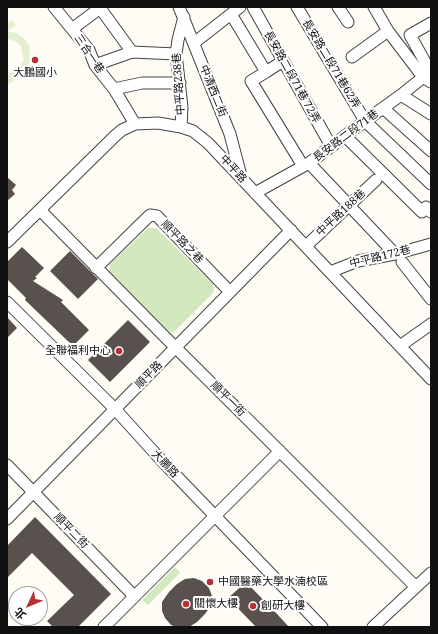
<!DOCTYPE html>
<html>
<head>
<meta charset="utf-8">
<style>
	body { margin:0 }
	#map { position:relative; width:438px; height:634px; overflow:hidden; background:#fefcf4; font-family:"Noto Serif","Noto Sans TC",serif }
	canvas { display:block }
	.frame { position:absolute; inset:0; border:8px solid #101010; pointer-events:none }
	.north { position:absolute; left:8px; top:586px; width:40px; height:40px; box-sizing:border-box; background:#fff; border:1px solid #9f9f9f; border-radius:50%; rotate:226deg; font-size:11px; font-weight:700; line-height:16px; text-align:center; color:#101010 }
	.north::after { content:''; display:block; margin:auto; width:14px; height:18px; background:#b83036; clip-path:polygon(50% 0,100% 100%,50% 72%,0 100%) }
</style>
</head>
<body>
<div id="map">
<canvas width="438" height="634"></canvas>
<div class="frame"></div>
<div class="north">北</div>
</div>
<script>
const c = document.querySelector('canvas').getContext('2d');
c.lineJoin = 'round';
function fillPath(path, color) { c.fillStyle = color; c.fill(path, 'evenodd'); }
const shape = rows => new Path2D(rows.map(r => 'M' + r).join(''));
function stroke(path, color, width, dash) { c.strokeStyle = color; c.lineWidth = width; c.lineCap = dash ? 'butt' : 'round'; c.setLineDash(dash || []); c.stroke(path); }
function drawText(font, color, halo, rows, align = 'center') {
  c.font = font + ' "Noto Serif","Noto Sans TC",serif'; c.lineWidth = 4; c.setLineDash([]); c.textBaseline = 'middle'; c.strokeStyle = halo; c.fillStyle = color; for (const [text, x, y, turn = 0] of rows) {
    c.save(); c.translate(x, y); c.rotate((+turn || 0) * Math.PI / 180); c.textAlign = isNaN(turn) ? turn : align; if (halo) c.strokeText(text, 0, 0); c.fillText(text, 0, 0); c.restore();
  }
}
const green = shape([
	[148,228,156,228,213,284,214,292,174,332,168,331,109,272,110,264],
	[175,567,180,573,148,605,142,600]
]);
const pitch = shape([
	[12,20,16,25,7,31,16,33,24,38,29,45,30,59,27,71,7,85,7,76,21,65,24,60,21,46,17,42,7,39,7,23]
]);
const building = shape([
	[7,177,16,185,12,190,15,194,7,201],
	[22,247,44,268,35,277,37,278,33,281,63,300,61,302,89,330,73,346,25,300,26,298,7,279,7,262],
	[70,251,98,279,78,299,50,271],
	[7,317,17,328,7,338],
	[128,320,150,342,110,382,88,360],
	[35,517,111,594,78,627,53,627,47,621,74,595,32,553,7,578,7,546],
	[194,578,202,581,209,588,212,596,210,607,205,614,197,622,189,627,176,627,171,625,165,618,162,611,162,602,169,592,177,584,185,579],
	[246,582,278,615,289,627,256,627,228,598]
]);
const minor = shape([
	[54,7,89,50,95,65,114,89,135,124],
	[179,7,230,134,241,176],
	[253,7,331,146],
	[297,7,365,121,431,184],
	[338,7,348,22],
	[374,7,388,31,423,77,431,82],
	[231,14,266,72,251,81,303,166],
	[72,29,100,8,132,52],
	[194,43,240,7],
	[352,57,388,31],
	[95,65,132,52,176,54],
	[430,71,410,35,431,23],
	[266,72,283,61],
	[114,89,142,83,180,83],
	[401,95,431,114],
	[383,108,431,151],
	[181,127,182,107,176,54,178,40,184,17],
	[345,136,422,212,426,207,431,212],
	[309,163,395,254],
	[255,193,309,163,365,121,401,95,431,71],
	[40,210,165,337,416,587],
	[7,242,116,135,122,130,135,124,158,123,181,127,193,131,208,143,431,379],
	[306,246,376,180],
	[402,262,431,299],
	[96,268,150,215,157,216,230,292],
	[330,272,358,261,395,254,431,244],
	[7,302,115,409,162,461,322,627],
	[400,346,431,324],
	[7,465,134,596],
	[7,519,291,230],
	[104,627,280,451],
	[373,627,431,573]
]);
const markers = [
	[35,60,4,"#b83036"],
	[119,351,4,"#b83036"],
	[210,582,4,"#b83036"],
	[186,604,4,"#b83036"],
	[253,606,4,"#b83036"]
];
const streetNames = [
	["三合一巷",89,54,56],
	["長安路二段71巷62弄",331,64,59],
	["長安路二段71巷˙72弄",292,77,61],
	["中平路238巷",179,84,-94],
	["中清西二街",213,91,68],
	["長安路二段71巷",346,136,-37],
	["中平路",233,169,47],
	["中平路188巷",341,213,-43],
	["順平路之巷",182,242,46],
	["中平路172巷",380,257,-14],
	["順平路",149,375,-45],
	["順平一街",228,399,45],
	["大鵬路",165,464,46],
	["順平二街",71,531,46]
];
const poiNames = [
	["大鵬國小",35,73,"center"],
	["全聯福利中心",111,351,"right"],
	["中國醫藥大學水湳校區",218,582],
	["關懷大樓",194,604],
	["創研大樓",261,606]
];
fillPath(green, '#d4e8bf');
fillPath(pitch, '#e4efd0');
fillPath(building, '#58514d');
stroke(minor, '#434343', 13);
stroke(minor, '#fff', 11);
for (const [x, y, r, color] of markers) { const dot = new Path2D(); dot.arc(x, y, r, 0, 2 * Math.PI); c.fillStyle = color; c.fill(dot); stroke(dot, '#fff', 1.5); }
drawText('11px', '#101010', '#fff', streetNames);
drawText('11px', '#101010', '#fff', poiNames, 'left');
</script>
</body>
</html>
